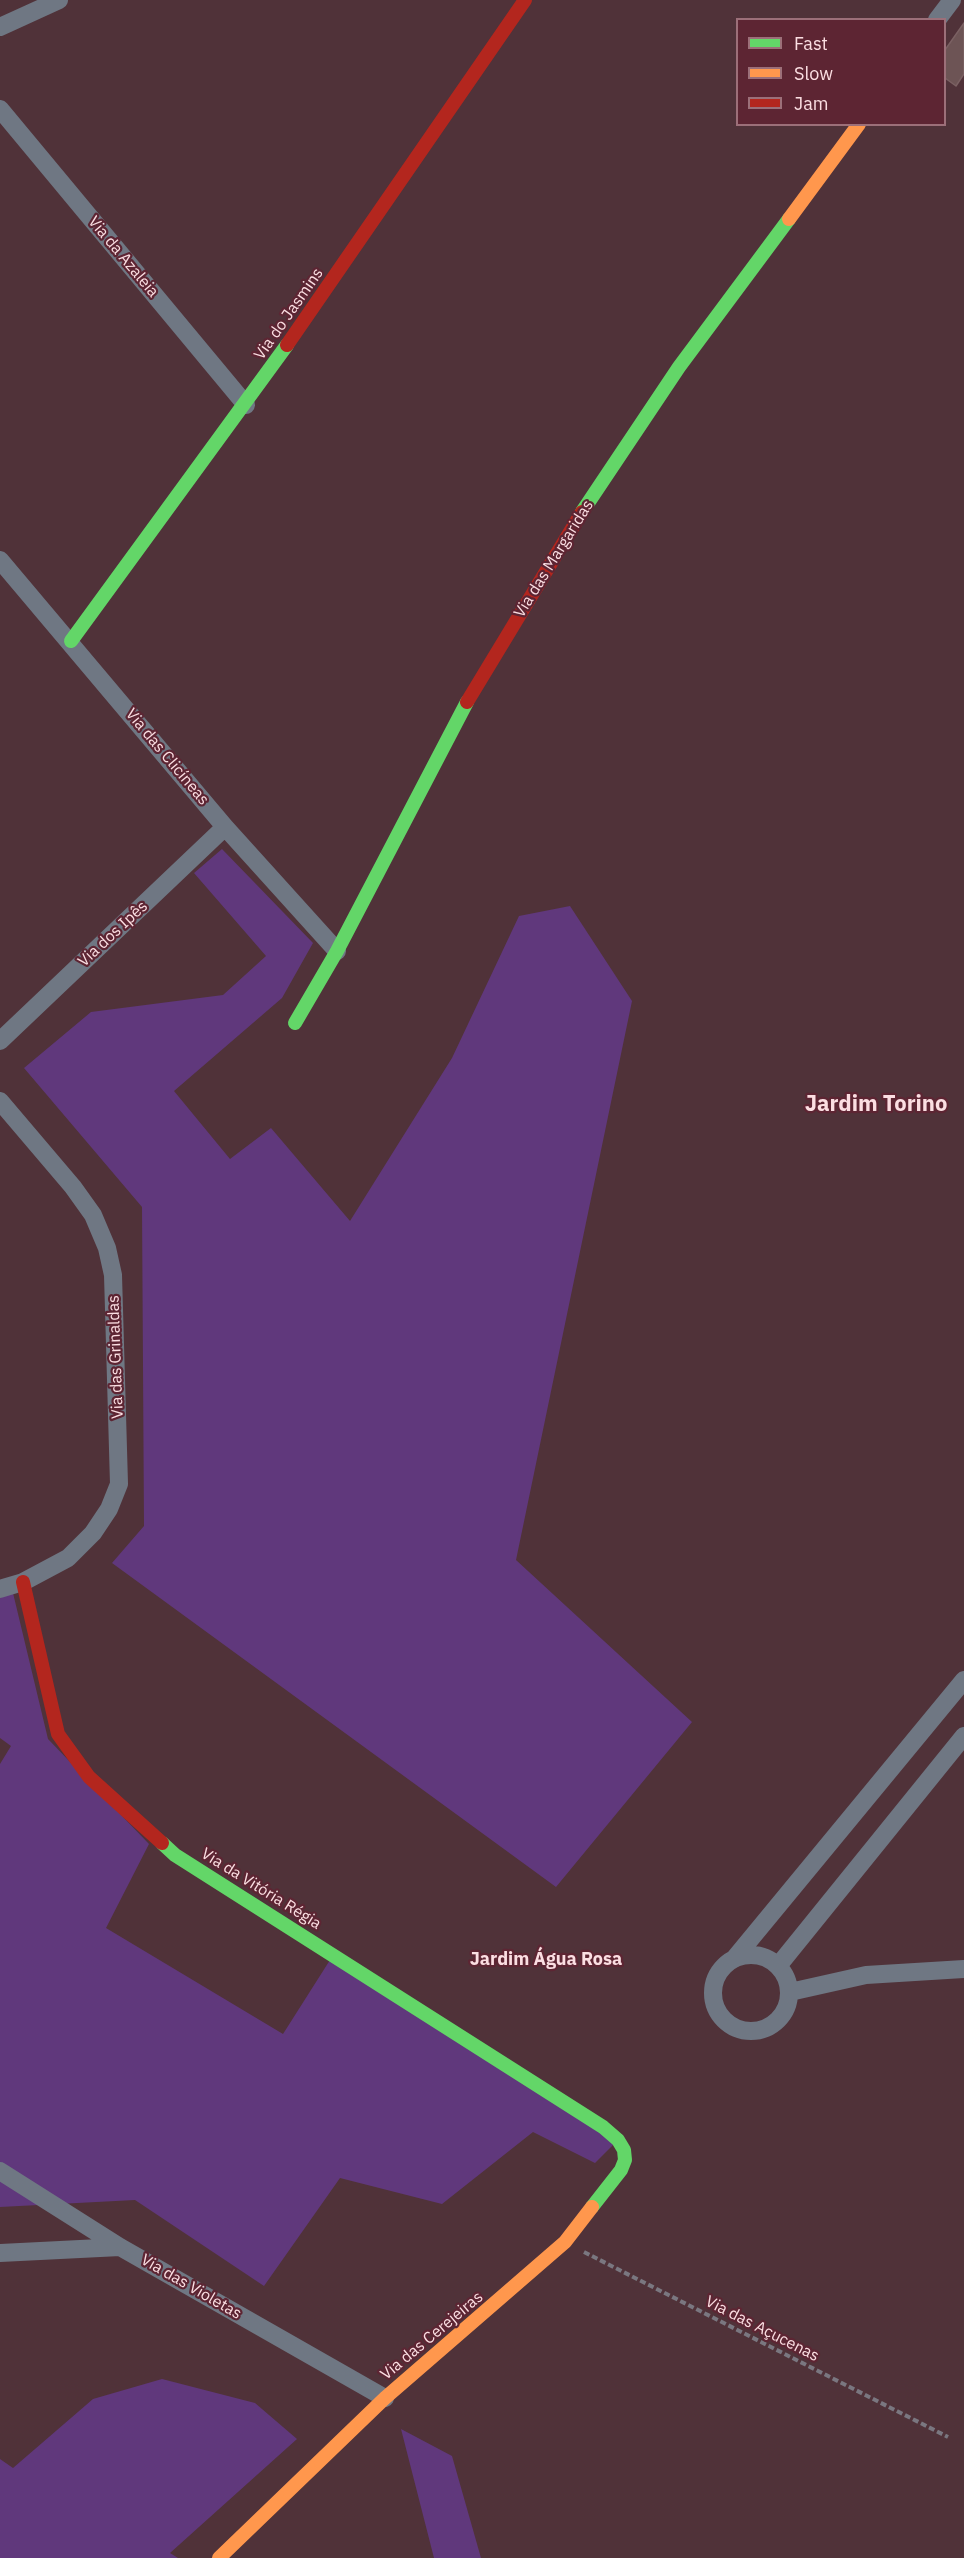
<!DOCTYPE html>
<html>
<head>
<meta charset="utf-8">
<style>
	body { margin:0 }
	#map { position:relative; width:964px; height:2558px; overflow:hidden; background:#503239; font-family:"IBM Plex Sans",sans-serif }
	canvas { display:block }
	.legend { position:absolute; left:736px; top:18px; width:210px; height:108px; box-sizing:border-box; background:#5d2533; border:2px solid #9c6f79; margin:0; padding:8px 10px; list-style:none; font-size:18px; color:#fbdee2 }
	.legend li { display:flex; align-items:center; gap:12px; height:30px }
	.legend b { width:30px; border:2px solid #9c6f79 }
</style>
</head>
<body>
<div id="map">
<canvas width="964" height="2558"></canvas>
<ul class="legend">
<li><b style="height:8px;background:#63d668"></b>Fast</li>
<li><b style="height:8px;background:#ff974d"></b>Slow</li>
<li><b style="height:8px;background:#b3261e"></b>Jam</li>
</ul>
</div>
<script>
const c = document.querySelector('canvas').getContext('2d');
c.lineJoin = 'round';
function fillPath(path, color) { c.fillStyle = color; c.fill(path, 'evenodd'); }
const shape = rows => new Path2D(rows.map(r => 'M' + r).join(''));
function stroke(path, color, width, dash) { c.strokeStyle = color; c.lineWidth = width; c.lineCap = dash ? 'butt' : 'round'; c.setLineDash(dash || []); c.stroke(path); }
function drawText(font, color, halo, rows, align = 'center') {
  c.font = font + ' "IBM Plex Sans",sans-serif'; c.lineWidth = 4.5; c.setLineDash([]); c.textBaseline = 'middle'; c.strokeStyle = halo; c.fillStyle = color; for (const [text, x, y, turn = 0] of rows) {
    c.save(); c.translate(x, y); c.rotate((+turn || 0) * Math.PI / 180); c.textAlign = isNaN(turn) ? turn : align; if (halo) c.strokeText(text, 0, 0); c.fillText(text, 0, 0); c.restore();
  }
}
const green = shape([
	[222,849,313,943,282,998,174,1091,230,1159,271,1128,350,1221,452,1058,519,916,570,906,632,1001,516,1560,692,1722,556,1887,112,1563,144,1526,142,1207,24,1068,91,1012,223,995,266,956,194,873],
	[13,1593,48,1739,149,1844,106,1928,283,2034,330,1960,618,2140,595,2163,533,2132,442,2204,340,2178,264,2286,135,2200,0,2207,0,1764,11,1746,0,1738,0,1597],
	[162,2379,255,2403,297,2439,170,2553,178,2558,0,2558,0,2459,13,2468,93,2399],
	[401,2429,452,2456,481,2558,434,2558]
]);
const building = shape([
	[964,23,964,74,956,86,945,78,945,50,964,23]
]);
const path = shape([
	[584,2252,948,2437]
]);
const street = shape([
	[937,20,952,0],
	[0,27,59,0],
	[0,109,246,405],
	[0,560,225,827,337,951],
	[0,1041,225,827],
	[0,1101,73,1187,93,1215,107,1248,113,1275,119,1484,109,1509,93,1533,68,1558,23,1582,0,1589],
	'713 1993a38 38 0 1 1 76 0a38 38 0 1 1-76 0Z',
	[734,1959,964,1680],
	[778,1966,964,1736],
	[790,1992,866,1975,964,1969],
	[0,2171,120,2247,385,2398],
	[0,2253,120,2247]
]);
const fast = shape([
	[582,512,679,367,789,219],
	[71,641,287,345],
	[295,1023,337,951,467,702],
	[162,1843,175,1855,603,2127,618,2140,624,2150,625,2160,621,2170,592,2207]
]);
const slow = shape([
	[789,219,859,124],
	[219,2558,385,2398,565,2242,592,2207]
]);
const jam = shape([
	[287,345,525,0],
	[467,702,582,512],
	[23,1582,58,1734,89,1777,162,1843]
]);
const streetNames = [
	["Via da Azaleia",123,257,50],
	["Via do Jasmins",289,314,-55],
	["Via das Margaridas",554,559,-58],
	["Via das Clicíneas",167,757,50],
	["Via dos Ipês",113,934,-43],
	["Via das Grinaldas",116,1357,-92],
	["Via da Vitória Régia",261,1889,32],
	["Via das Violetas",191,2287,30],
	["Via das Açucenas",762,2329,27],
	["Via das Cerejeiras",432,2336,-40]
];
const neighbourhoodNames = [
	["Jardim Água Rosa",546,1960]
];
const districtNames = [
	["Jardim Torino",876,1105]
];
fillPath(green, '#60387c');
fillPath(building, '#6d5455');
stroke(building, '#7b6163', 1.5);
stroke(path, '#7a7780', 4, [6, 3]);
stroke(street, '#6f7783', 18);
stroke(fast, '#63d668', 14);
stroke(slow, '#ff974d', 14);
stroke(jam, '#b3261e', 14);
drawText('16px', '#fbdee2', '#5d2533', streetNames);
drawText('bold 18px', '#fbdee2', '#5d2533', neighbourhoodNames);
drawText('bold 22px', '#fbdee2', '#5d2533', districtNames);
</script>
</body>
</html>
